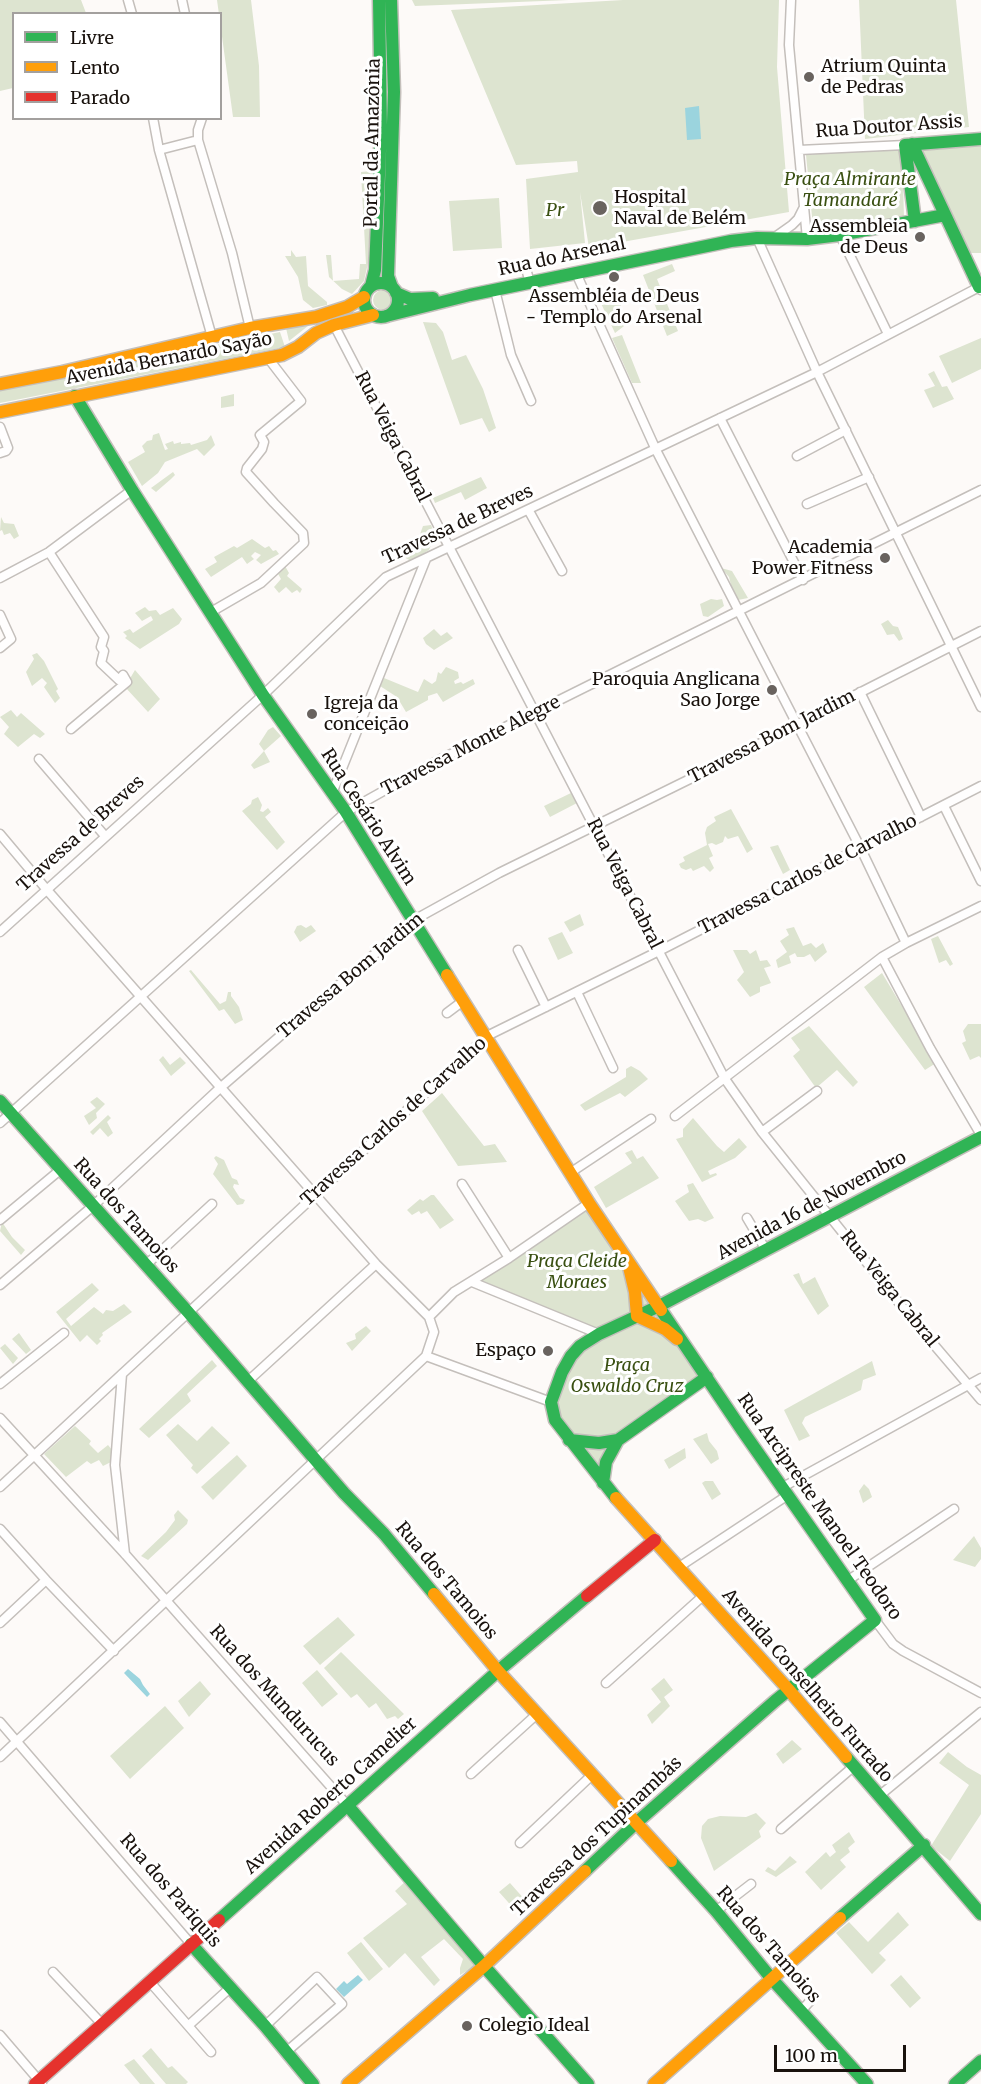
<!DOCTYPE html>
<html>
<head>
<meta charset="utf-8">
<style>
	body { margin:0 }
	#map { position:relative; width:981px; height:2084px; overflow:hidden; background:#fdfaf8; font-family:Merriweather,serif }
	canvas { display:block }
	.legend { position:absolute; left:12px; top:12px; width:210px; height:108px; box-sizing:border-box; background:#fff; border:2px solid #a3a09e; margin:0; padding:8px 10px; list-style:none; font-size:18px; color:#19120d }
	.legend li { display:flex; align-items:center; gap:12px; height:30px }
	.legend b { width:30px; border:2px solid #a3a09e }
	.scale { position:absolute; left:774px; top:2045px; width:132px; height:27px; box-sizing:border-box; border:3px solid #19120d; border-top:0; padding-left:8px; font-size:18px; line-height:21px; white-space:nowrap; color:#19120d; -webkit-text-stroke:4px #fff; paint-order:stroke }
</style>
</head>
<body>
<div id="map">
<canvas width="981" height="2084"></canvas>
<ul class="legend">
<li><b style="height:8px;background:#30b455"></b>Livre</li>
<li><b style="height:8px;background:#ff9f0a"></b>Lento</li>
<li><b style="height:8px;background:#e5322d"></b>Parado</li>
</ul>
<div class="scale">100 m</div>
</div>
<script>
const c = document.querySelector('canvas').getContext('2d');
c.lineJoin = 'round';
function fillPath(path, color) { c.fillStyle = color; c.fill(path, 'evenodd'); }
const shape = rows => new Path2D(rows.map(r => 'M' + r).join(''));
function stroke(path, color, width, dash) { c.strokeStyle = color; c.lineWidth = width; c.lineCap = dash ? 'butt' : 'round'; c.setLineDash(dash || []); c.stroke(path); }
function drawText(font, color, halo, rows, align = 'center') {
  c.font = font + ' Merriweather,serif'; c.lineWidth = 6; c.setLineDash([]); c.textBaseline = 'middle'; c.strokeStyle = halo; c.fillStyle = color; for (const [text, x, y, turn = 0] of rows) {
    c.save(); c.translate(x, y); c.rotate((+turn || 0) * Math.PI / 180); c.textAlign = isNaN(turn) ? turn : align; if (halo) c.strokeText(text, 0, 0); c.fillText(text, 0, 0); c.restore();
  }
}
const green = shape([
	[0,0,81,0,86,13,14,14,13,88,0,91],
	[217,0,251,0,259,66,260,117,233,117],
	[412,0,569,0,415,6],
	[623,0,779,0,777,67,789,212,589,248,580,192,585,243,530,249,526,179,578,172,577,161,516,165,451,10],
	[859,0,956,0,969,127,865,139],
	[902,146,904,218,814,237,806,155],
	[981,146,981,253,968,253,918,151],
	[372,171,368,263,364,281,352,294,342,289,329,277,326,255,331,255,333,281,359,279,360,264,366,264,361,172],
	[499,198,502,248,453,251,449,201],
	[291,250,296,257,306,256,308,286,327,302,327,305,313,308,303,300,298,277,285,256,291,256],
	[672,264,675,271,657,279,678,331,667,336,643,275],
	'373 300a10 10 0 1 1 20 0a10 10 0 1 1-20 0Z',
	[614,290,628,323,615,333,598,297],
	[313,322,289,341,286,328],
	[423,322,436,323,443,332,452,360,466,355,483,389,496,428,489,432,482,418,460,425],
	[280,332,285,347,0,403,0,388],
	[622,335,641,383,632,383,612,338],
	[981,338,981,369,952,383,939,356],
	[934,371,942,387,947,386,954,399,933,408,924,390,935,386,928,374],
	[234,394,234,406,221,408,221,397],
	[159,433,165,450,168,449,165,444,173,441,174,444,181,442,181,444,190,443,191,445,207,440,211,435,215,445,204,456,197,449,165,462,158,473,142,486,128,462,145,452,142,446,147,441,152,440,153,435],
	[173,472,175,475,171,479,156,492,151,488],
	[481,477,487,488,465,500,461,492,435,503,433,498],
	[1,517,4,523,14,524,19,536,14,539,10,533,4,535,2,530,0,531],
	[431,525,435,535,429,550,411,561,404,557,410,550,410,545,419,537,423,526],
	[252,539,265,548,269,546,273,551,276,550,279,554,261,564,256,560,261,555,255,552,251,556,254,559,247,564,242,557,211,577,205,569,217,562,214,557,234,546,237,548],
	[285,566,289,573,287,576,302,589,300,593,297,590,292,593,286,587,279,593,274,587,281,579,277,572],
	[721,568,732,571,748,598,738,600,732,589,729,577],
	[711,599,717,600,722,599,724,606,708,617,703,616,700,604],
	[145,607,149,611,156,610,160,615,173,608,182,619,179,624,140,649,125,638,127,636,123,632,130,629,133,633,153,620,151,616,142,621,135,613],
	[888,620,893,626,898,627,903,639,899,641,894,634,887,635,881,624],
	[434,629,441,636,447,632,453,638,434,650,426,644,423,638],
	[37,653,44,661,58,689,56,691,60,698,55,703,44,687,47,683,42,678,32,686,26,672,34,659,32,655],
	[446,667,458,672,459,678,454,681,455,684,461,682,463,684,473,679,475,684,443,702,437,693,428,696,428,700,406,712,397,697,380,686,384,678,418,692,424,679,432,684,436,681,438,672,441,674],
	[135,670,160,699,148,712,125,687],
	[11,710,17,717,21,713,45,734,40,738,34,734,18,747,4,734,9,727,0,717],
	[273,727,281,736,264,751,270,762,254,769,251,765,264,751,259,744,268,730],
	[571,793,577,803,550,817,544,806],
	[258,797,262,805,260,811,263,812,268,808,271,812,265,817,285,842,277,850,242,811,251,804,252,800],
	[731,809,753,849,747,853,738,836,728,839,725,836,723,842,716,845,712,843,708,844,713,856,709,858,714,868,710,872,704,866,693,871,691,868,686,870,681,868,679,864,685,861,683,857,707,845,705,833,707,827,716,821,714,817],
	[778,845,790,870,783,874,770,847],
	[580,914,584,925,570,932,564,922],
	[301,925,306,928,311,925,316,931,300,942,294,932,297,926],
	[794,927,803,946,811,943,816,948,823,943,827,952,815,962,810,954,804,957,797,957,795,953,789,956,791,963,778,968,776,960,787,952,780,941,789,935,786,929],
	[562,932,573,953,558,960,548,938],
	[938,936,953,964,950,966,946,960,939,963,931,939],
	[733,950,747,950,750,954,756,950,760,961,767,960,771,966,764,968,771,983,760,987,760,992,750,997,737,980,744,972],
	[191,970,220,1004,226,1001,228,992,231,992,231,996,239,1007,243,1020,235,1024,224,1009,219,1011,189,971],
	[882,973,936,1063,925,1070,864,987],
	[968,1024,981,1024,981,1058,979,1056,970,1060,962,1043,966,1041,963,1031],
	[809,1026,858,1082,853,1087,837,1070,816,1088,793,1056,800,1050,791,1038],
	[163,1056,170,1065,180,1057,186,1063,171,1076,159,1060],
	[631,1066,640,1071,648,1079,625,1097,620,1093,585,1111,580,1105,626,1077,626,1069],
	[442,1093,484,1146,495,1144,507,1162,458,1166,422,1111],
	[97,1097,105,1104,96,1113,97,1118,89,1125,84,1116,96,1108,90,1102],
	[108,1115,111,1118,107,1122,113,1133,108,1137,100,1128,93,1135,90,1132],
	[693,1118,717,1146,724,1152,739,1138,747,1147,735,1158,708,1171,710,1175,716,1173,717,1175,702,1182,676,1139,683,1137,683,1129],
	[632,1150,637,1159,643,1156,659,1178,606,1208,594,1187,632,1163,625,1153],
	[216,1156,224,1160,232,1178,237,1180,239,1185,234,1184,233,1187,240,1198,245,1200,243,1204,237,1205,213,1174,218,1164,214,1158],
	[693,1183,714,1218,705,1222,698,1219,689,1221,675,1201,689,1192,687,1185],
	[431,1195,434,1195,454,1220,440,1229,427,1211,421,1214,419,1211,412,1215,407,1210,420,1199,423,1201],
	[589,1203,658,1304,599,1334,472,1282],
	[2,1222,12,1237,25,1250,21,1255,0,1231],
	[799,1273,803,1284,815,1277,829,1306,818,1315,793,1275],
	[92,1283,99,1290,66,1319,71,1326,94,1307,103,1314,106,1310,113,1311,124,1304,132,1312,102,1333,103,1335,99,1339,101,1341,97,1345,87,1335,80,1342,56,1312],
	[636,1320,674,1340,703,1380,617,1439,603,1476,559,1419,556,1403,560,1388,574,1359,601,1337],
	[366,1326,371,1331,352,1351,346,1343,356,1339,355,1334],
	[19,1333,31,1350,26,1354,12,1339],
	[5,1344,18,1358,13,1364,0,1348],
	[212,1360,217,1366,187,1394,191,1401,149,1438,139,1429],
	[872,1361,876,1375,863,1380,861,1390,805,1417,802,1423,810,1436,799,1441,784,1410],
	[178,1424,197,1441,212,1426,230,1443,197,1474,191,1468,193,1465,166,1435],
	[75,1426,91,1441,89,1444,98,1453,108,1445,112,1450,111,1462,103,1466,99,1460,91,1464,87,1461,66,1477,44,1454],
	[707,1433,709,1441,717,1451,719,1459,711,1464,693,1439],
	[685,1448,686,1458,669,1469,664,1460],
	[237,1455,247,1466,213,1500,201,1487],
	[705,1481,713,1481,721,1494,712,1500,702,1483],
	[864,1484,869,1489,872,1497,863,1503,859,1491],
	[178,1510,188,1520,187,1524,148,1560,141,1556,166,1532,175,1520,174,1515],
	[974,1536,981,1548,981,1559,975,1567,953,1560],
	[338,1617,355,1635,320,1665,303,1646],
	[341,1652,404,1714,398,1719,395,1716,387,1719,376,1703,369,1708,357,1694,351,1698,324,1668],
	[317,1670,338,1694,322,1707,302,1683],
	[664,1678,673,1690,664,1697,670,1706,652,1724,647,1715,661,1702,651,1689],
	[200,1681,211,1694,189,1717,178,1701],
	[165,1706,184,1728,130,1779,110,1756],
	[792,1740,802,1749,783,1764,776,1754],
	[948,1752,967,1767,981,1775,981,1814,950,1861,931,1846,969,1785,939,1763],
	[756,1813,766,1823,759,1831,761,1837,714,1871,701,1838,702,1826,708,1819,720,1816,746,1817],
	[849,1832,855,1842,848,1848,850,1852,840,1860,846,1867,821,1890,805,1872,826,1852,830,1857,836,1852,832,1845],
	[790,1856,797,1862,776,1877,765,1871,768,1867,775,1871],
	[407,1880,476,1960,472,1968,460,1975,460,1968,463,1959,444,1939,421,1957,440,1980,434,1986,405,1953,389,1968,363,1938,407,1904,395,1891],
	[510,1883,526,1901,516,1911,499,1892],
	[898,1912,909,1925,879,1953,886,1960,872,1974,836,1933,849,1922,868,1942],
	[361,1942,383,1969,369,1981,347,1953],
	[901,1975,921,1998,910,2008,890,1985],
	[151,2048,168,2068,172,2066,188,2082,186,2084,166,2084,142,2056],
	[134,2059,155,2084,140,2084,124,2065]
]);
const water = shape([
	[699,106,701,139,687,140,685,108],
	[128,1669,140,1679,143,1685,150,1694,147,1697,124,1673],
	[358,1975,363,1980,344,1997,336,1989,344,1981,347,1984]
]);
const street = shape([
	[128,0,132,14],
	[182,0,185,14],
	[791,0,789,45,807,239],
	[153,118,159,150,212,337],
	[202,118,198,130,198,140,232,253,250,328],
	[159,150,198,140],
	[799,150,905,145],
	[840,235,888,334],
	[775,237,792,225,798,219,803,209],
	[757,238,817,372,981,707],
	[525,265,530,283],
	[576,273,656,450,860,847,906,943],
	[495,290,511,355,531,401],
	[334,325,725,1079,762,1132,912,1319,981,1400],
	[720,418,803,580],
	[0,427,8,448,6,451,0,453],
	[797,456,846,430],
	[807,504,869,477],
	[529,511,562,571],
	[49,552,104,637,101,647,104,651,101,663,119,680,123,675,127,682,71,729],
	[0,578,49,552,132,490],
	[211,612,261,583,304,543,303,533,274,503,246,472,247,468,262,449,264,442,260,435,301,401,268,358],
	[0,615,11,639,0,648],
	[860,692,921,817],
	[39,759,105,836],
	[333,791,426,559],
	[944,806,981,881],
	[0,834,47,890,376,1264,429,1317,434,1332,426,1356,0,1757],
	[0,932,263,695,386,577,817,372,979,287,981,290],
	[518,950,546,1007],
	[882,957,930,1048,981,1135],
	[577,992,613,1068],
	[447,1013,463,1001],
	[675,1116,882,957,906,943,981,906],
	[0,1123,346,812,437,761,981,490],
	[762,1132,817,1091],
	[570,1173,651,1119],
	[462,1184,509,1258],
	[747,1218,766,1250],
	[0,1220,60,1170],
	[146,1265,212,1204],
	[472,1282,599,1334],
	[0,1285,93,1206,220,1088,414,920,499,873,698,775,981,631],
	[429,1317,454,1292,509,1258,589,1203],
	[426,1356,551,1402],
	[122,1374,115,1465,125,1554],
	[247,1382,376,1264],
	[0,1384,64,1333],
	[0,1418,125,1554,348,1806],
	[0,1487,487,1036,659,951,981,786],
	[783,1487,981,1378],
	[0,1529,46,1580,114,1651],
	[679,1567,788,1495],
	[847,1581,954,1509],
	[875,1620,893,1644,903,1651,981,1693],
	[0,1623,46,1580],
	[606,1683,704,1595],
	[0,1722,191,1944],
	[471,1774,537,1714],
	[879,1796,981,1712],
	[781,1829,853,1767],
	[520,1843,592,1775],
	[716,1911,751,1884],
	[53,1972,102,2024],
	[150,1982,211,2052],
	[801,2011,812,1999],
	[189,2025,231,1987],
	[265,2026,317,1977,342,2004,286,2052],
	[0,2035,42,2084]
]);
const fast = shape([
	[391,0,394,92,388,276,392,287],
	[912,144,979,287,981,286],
	[915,221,905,145,981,139],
	'364 300a17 17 0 1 1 34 0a17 17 0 1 1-34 0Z',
	[371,286,375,270,381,128,379,0],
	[396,293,410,299,433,298],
	[386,316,470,295,731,241,757,238,807,239,840,235,945,215],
	[75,396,132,490,263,695,346,812,447,975],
	[0,1101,188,1312,344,1493,384,1534,434,1594],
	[569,1440,599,1443,618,1440],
	[603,1483,606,1462,618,1440,707,1377],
	[616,1498,555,1420,551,1402,562,1372,571,1356,580,1346,599,1334,659,1306,981,1137],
	[846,1757,981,1914],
	[348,1806,484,1966,588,2084],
	[671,1861,716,1911,771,1978,867,2084],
	[585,1871,636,1823,775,1701,875,1620,742,1430,661,1310],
	[840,1918,924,1845],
	[219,1920,498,1671,587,1596],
	[191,1944,265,2026,313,2084],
	[955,2084,981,2061]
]);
const slow = shape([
	[0,384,62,372,250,328,316,317,347,307,364,297],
	[0,412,282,355,298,347,316,333,334,325,373,315],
	[447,975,589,1203,661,1310],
	[629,1267,635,1292,637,1316,665,1329,677,1339],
	[616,1498,788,1689,846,1757],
	[434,1594,498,1671,671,1861],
	[348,2084,484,1966,585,1871],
	[654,2084,840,1918]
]);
const jam = shape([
	[587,1596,655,1540],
	[35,2084,219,1920]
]);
const markers = [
	[809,77,6,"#69635f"],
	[600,208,8,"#69635f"],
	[920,237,6,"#69635f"],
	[614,277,6,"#69635f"],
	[885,558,6,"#69635f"],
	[772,690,6,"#69635f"],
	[312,714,6,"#69635f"],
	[548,1351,6,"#69635f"],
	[467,2026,6,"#69635f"]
];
const poiNames = [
	["Atrium Quinta",821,67],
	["de Pedras",821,88],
	["Hospital",614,198],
	["Naval de Belém",614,219],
	["Assembleia",908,227,"right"],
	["de Deus",908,248,"right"],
	["Assembléia de Deus",614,297,"center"],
	["- Templo do Arsenal",614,318,"center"],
	["Academia",873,548,"right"],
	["Power Fitness",873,569,"right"],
	["Paroquia Anglicana",760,680,"right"],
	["Sao Jorge",760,701,"right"],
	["Igreja da",324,704],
	["conceição",324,725],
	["Espaço",536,1351,"right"],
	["Colegio Ideal",479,2026]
];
const streetNames = [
	["Rua Doutor Assis",889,127,-4],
	["Portal da Amazônia",373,143,-89],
	["Rua do Arsenal",562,257,-12],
	["Avenida Bernardo Sayão",169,359,-11],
	["Rua Veiga Cabral",392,437,63],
	["Travessa de Breves",458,525,-25],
	["Travessa Bom Jardim",772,737,-27],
	["Travessa Monte Alegre",471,746,-27],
	["Rua Cesário Alvim",368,817,57],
	["Travessa de Breves",81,834,-42],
	["Travessa Carlos de Carvalho",808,875,-27],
	["Rua Veiga Cabral",624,884,63],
	["Travessa Bom Jardim",351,976,-40],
	["Travessa Carlos de Carvalho",394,1122,-42],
	["Avenida 16 de Novembro",812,1206,-28],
	["Rua dos Tamoios",126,1216,48],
	["Rua Veiga Cabral",889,1289,51],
	["Rua Arcipreste Manoel Teodoro",819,1507,55],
	["Rua dos Tamoios",446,1581,50],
	["Avenida Conselheiro Furtado",807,1686,49],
	["Rua dos Mundurucus",274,1696,48],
	["Avenida Roberto Camelier",331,1796,-42],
	["Travessa dos Tupinambás",597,1837,-43],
	["Rua dos Pariquis",170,1891,49],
	["Rua dos Tamoios",768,1945,49]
];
const parkNames = [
	["Praça Almirante",850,180],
	["Tamandaré",850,201],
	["Pr",555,211],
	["Praça Cleide",577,1262],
	["Moraes",577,1283],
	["Praça",627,1366],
	["Oswaldo Cruz",627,1387]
];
fillPath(green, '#dde4d0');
fillPath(water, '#9bd4de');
stroke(street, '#c4bfbb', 11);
stroke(fast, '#c4bfbb', 15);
stroke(slow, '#c4bfbb', 15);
stroke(jam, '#c4bfbb', 15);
stroke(street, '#fffefe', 8);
stroke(fast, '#30b455', 12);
stroke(slow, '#ff9f0a', 12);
stroke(jam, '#e5322d', 12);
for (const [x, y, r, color] of markers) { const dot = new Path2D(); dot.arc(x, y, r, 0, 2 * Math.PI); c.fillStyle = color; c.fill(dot); stroke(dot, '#fff', 2); }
drawText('18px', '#19120d', '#fff', poiNames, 'left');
drawText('18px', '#19120d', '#fff', streetNames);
drawText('italic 18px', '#3a5012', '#fff', parkNames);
</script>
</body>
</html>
